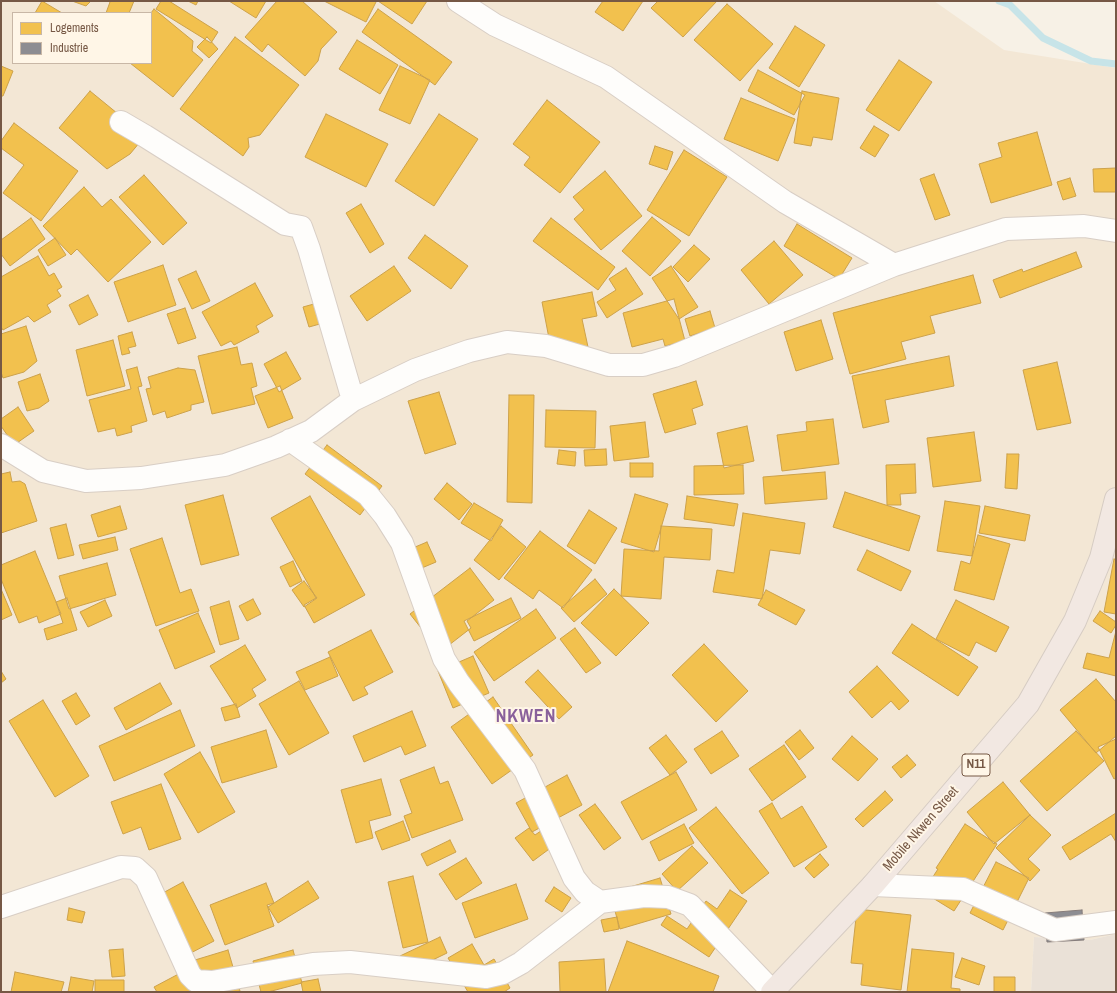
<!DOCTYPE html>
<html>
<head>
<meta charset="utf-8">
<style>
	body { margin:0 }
	#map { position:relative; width:1117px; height:993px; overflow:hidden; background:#f7f1e6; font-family:"Archivo Narrow",sans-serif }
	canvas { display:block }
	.frame { position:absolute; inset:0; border:2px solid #765845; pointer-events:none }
	.legend { position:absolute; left:12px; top:12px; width:140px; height:52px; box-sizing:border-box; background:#fff6e7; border:1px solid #c8b7a6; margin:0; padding:5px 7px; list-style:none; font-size:12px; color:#765845 }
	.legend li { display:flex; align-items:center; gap:8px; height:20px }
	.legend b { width:20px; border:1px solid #c8b7a6 }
</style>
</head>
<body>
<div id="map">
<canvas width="1117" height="993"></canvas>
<div class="frame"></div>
<ul class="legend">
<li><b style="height:11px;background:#f2c14e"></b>Logements</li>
<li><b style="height:11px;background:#8d8d92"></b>Industrie</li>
</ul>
</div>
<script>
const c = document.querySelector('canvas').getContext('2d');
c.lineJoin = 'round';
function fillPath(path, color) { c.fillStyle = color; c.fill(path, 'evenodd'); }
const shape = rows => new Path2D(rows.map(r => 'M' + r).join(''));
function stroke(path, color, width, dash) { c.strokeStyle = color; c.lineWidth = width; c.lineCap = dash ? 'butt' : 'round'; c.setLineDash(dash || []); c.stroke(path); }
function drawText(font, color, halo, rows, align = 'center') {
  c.font = font + ' "Archivo Narrow",sans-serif'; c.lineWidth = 4; c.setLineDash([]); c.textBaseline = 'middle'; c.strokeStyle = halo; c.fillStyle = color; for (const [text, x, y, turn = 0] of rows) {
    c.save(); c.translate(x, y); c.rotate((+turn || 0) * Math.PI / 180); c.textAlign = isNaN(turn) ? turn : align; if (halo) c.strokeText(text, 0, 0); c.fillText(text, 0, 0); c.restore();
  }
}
const residential = shape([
	[1,1,934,1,1004,50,1116,68,1116,934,1090,940,1034,937,1031,992,1,992],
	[13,13,151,13,151,63,13,63]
]);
const industrial = shape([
	[1116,934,1116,992,1031,992,1034,937,1090,940]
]);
const homes = shape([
	[42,1,62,13,35,13,42,1],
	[72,1,91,1,86,6,72,1],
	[108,1,134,1,129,13,106,13,110,2,108,1],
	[161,1,169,1,218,32,211,43,156,9,161,1],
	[188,1,198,1,196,5,188,1],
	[229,1,266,1,256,18,229,1],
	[277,1,302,1,337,32,321,49,318,61,305,76,268,44,262,52,245,37,277,1],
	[324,1,375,1,376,2,366,22,324,1],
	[378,1,427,1,412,24,378,1],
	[603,1,643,1,623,31,595,12,603,1],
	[658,1,717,1,683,37,651,8,658,1],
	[727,4,773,44,740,81,694,40,727,4],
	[154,9,193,41,192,51,203,60,173,97,130,63,151,63,151,13,154,9],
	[378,9,452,62,435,85,362,32,378,9],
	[795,26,825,45,799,87,769,68,795,26],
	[207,37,218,49,209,58,197,47,207,37],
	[235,37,299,85,260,135,248,138,249,147,243,156,180,109,235,37],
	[357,40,398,65,380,94,339,69,357,40],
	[899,60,932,82,899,131,866,110,899,60],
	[1,66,13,71,3,96,1,96,1,66],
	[400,66,430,80,410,124,379,110,400,66],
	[758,70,805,95,794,115,748,91,758,70],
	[90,91,145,136,130,154,107,169,59,128,90,91],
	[802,91,839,98,832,140,813,137,811,146,794,143,802,91],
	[741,98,795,119,778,161,724,139,741,98],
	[547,100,600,142,560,193,524,165,530,157,513,144,547,100],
	[326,114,388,144,366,187,305,157,326,114],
	[439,114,478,139,434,206,395,181,439,114],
	[14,123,78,171,41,221,3,193,24,165,1,148,1,141,14,123],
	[874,126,889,135,875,157,860,148,874,126],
	[1037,132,1052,185,991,203,979,164,1002,157,998,143,1037,132],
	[655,146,673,152,667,170,649,164,655,146],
	[684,150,727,177,689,236,647,210,684,150],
	[1116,168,1116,192,1094,192,1093,169,1116,168],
	[605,171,642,216,601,250,574,219,584,210,573,197,605,171],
	[934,174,950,215,935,220,920,179,934,174],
	[144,175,187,223,163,245,119,197,144,175],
	[1070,178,1076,196,1063,200,1057,182,1070,178],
	[84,187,102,207,111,199,151,242,108,282,77,249,71,255,43,226,84,187],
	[361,204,384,244,370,253,346,213,361,204],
	[652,217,681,241,650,276,622,251,652,217],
	[31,218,45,239,10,266,1,254,1,240,31,218],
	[551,218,615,267,598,290,533,241,551,218],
	[797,224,852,258,839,279,784,246,797,224],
	[425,235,468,266,451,289,408,258,425,235],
	[55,238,66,255,48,266,38,250,55,238],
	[774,241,803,275,769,304,741,270,774,241],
	[694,245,710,259,688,282,673,267,694,245],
	[1076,252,1082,267,1000,298,993,280,1022,269,1023,272,1076,252],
	[38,256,49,276,54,273,62,287,57,290,61,296,47,305,51,312,34,322,28,316,3,330,1,327,1,277,38,256],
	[163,265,176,305,128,322,114,282,163,265],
	[394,266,411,291,367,321,350,296,394,266],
	[671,266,698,307,679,319,652,278,671,266],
	[626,268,643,294,607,318,597,302,616,290,609,279,626,268],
	[196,271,210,301,192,309,178,279,196,271],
	[973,275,981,303,930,316,935,333,901,342,906,359,850,374,833,313,973,275],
	[255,283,273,316,256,326,259,332,234,345,231,341,221,346,202,312,255,283],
	[592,292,597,316,582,319,588,347,552,354,542,302,592,292],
	[88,295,98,315,79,325,69,305,88,295],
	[674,299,685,341,665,346,663,339,632,347,623,313,674,299],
	[321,302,327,322,309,327,303,307,321,302],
	[185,308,196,338,178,344,167,314,185,308],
	[710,311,715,328,690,336,685,319,710,311],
	[821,320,833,359,796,371,784,332,821,320],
	[26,326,37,361,24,372,3,378,1,372,1,334,26,326],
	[132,332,136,346,128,348,130,353,122,355,118,336,132,332],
	[113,340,125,386,87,396,76,350,113,340],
	[237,347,241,365,252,363,257,386,251,388,255,404,212,414,198,356,237,347],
	[286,352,301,379,279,392,264,364,286,352],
	[949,356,954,386,885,400,889,422,863,428,852,376,949,356],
	[1057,362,1071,423,1037,430,1023,370,1057,362],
	[137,367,142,386,138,387,147,421,131,426,132,432,117,436,115,428,98,432,89,400,131,389,126,370,137,367],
	[178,368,195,370,204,402,191,405,191,410,167,418,165,411,153,415,146,389,151,388,148,377,178,368],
	[40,374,49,401,39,408,27,411,18,382,40,374],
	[696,381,703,405,692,409,696,424,665,433,653,394,696,381],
	[280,386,293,418,268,428,255,396,280,386],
	[439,392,456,444,425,454,408,401,439,392],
	[509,395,534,395,532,503,507,502,509,395],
	[18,407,34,431,14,445,1,426,1,419,18,407],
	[546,410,596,411,595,448,545,447,546,410],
	[833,419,839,464,782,471,777,435,807,431,806,422,833,419],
	[645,422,649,457,614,461,610,426,645,422],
	[747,426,754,461,724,468,717,433,747,426],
	[974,432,981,481,933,487,927,438,974,432],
	[327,445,382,486,360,515,305,474,327,445],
	[606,449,607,465,585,466,584,450,606,449],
	[559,450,576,452,575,466,557,464,559,450],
	[1007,454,1019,454,1017,489,1005,488,1007,454],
	[630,463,653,463,653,477,630,477,630,463],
	[915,464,916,493,900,494,901,505,887,505,886,465,915,464],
	[743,465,744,494,694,495,694,466,743,465],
	[10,472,12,482,20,481,25,484,37,521,1,533,1,474,10,472],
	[825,472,827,499,765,504,763,477,825,472],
	[447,483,472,504,459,520,434,499,447,483],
	[845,492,920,516,909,551,833,527,845,492],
	[635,494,668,504,654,552,621,542,635,494],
	[223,495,239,555,201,565,185,505,223,495],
	[310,496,365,595,314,623,304,605,316,598,271,518,310,496],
	[687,496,738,504,734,526,684,519,687,496],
	[945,501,980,506,972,556,937,551,945,501],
	[474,503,503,520,491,541,461,523,474,503],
	[120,506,127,529,98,537,91,515,120,506],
	[985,506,1030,515,1025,541,979,533,985,506],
	[589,510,617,528,595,564,567,546,589,510],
	[743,513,805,523,800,554,770,550,762,599,713,592,717,570,734,573,743,513],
	[66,524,74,555,58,559,50,528,66,524],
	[501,526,526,547,499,580,474,560,501,526],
	[661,526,712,529,710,560,664,557,661,599,621,596,624,549,659,551,661,526],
	[540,531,592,570,563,608,539,590,533,599,504,578,540,531],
	[978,535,1010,544,994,600,954,590,961,561,970,564,978,535],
	[115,537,118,550,83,559,79,545,115,537],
	[162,538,180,593,191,589,199,611,156,626,130,549,162,538],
	[427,542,436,562,417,570,408,550,427,542],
	[867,550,911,571,901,591,857,570,867,550],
	[35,551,61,614,39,623,37,616,19,623,1,579,1,565,35,551],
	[1114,559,1116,560,1116,614,1104,612,1114,559],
	[293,561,302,581,290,587,280,567,293,561],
	[107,563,116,595,69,609,59,576,107,563],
	[470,568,494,600,467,621,471,628,440,652,410,614,470,568],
	[595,579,607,594,574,622,561,608,595,579],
	[304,581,317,598,304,607,292,590,304,581],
	[1,589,12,615,1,620,1,589],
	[614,589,649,623,616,656,581,623,614,589],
	[766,590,805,610,796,625,758,605,766,590],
	[67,598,77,630,47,640,44,629,63,623,56,602,67,598],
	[511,598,521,618,474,641,464,621,511,598],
	[253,599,261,614,247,621,239,606,253,599],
	[105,600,112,616,88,627,80,612,105,600],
	[956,600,1009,627,996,652,976,642,969,656,936,639,956,600],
	[229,601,239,639,220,645,210,607,229,601],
	[536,609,556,638,494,681,474,652,536,609],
	[1100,611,1116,622,1116,625,1111,633,1093,621,1100,611],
	[198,613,215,652,175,669,159,630,198,613],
	[912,624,978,667,958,696,892,653,912,624],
	[575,628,601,663,586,673,560,639,575,628],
	[371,630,393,672,364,687,368,694,353,701,328,652,371,630],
	[1116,631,1116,676,1083,668,1087,653,1109,658,1116,631],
	[704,644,748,691,716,722,672,675,704,644],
	[245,645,266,680,252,689,256,696,237,708,210,666,245,645],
	[473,656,489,693,453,708,438,671,473,656],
	[330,657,338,676,305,690,296,672,330,657],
	[877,666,909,701,899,710,891,701,872,718,849,692,877,666],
	[538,670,572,707,559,719,525,682,538,670],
	[1,671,6,679,1,683,1,671],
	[1096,679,1116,702,1116,736,1096,753,1060,710,1096,679],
	[299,681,329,733,289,755,259,704,299,681],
	[160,683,172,704,126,730,114,708,160,683],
	[76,693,90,716,76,725,62,701,76,693],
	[493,697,533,755,492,784,451,727,493,697],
	[43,700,89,776,55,797,9,721,43,700],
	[236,704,240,717,225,721,221,708,236,704],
	[180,710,195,746,114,781,99,746,180,710],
	[412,711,426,746,405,755,401,746,364,762,353,736,412,711],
	[266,730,277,767,222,783,211,747,266,730],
	[800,730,814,748,799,760,785,742,800,730],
	[722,731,739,756,711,774,694,749,722,731],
	[1076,731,1104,761,1047,811,1020,781,1076,731],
	[666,735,687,762,670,775,649,748,666,735],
	[852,736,878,759,858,781,832,759,852,736],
	[1116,739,1116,778,1114,779,1098,747,1116,739],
	[784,745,806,777,772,801,749,769,784,745],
	[200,752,235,812,198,833,164,774,200,752],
	[907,755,916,765,901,778,892,767,907,755],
	[434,767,440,784,448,781,463,820,412,838,404,816,412,813,400,780,434,767],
	[676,772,697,810,642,840,621,802,676,772],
	[567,775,582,805,532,832,516,803,567,775],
	[381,779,391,815,369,821,373,838,356,843,341,790,381,779],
	[1003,782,1030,815,994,844,967,812,1003,782],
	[161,784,181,839,149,850,141,827,123,834,111,802,161,784],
	[885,791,893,800,863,827,855,819,885,791],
	[772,803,781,819,802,806,827,847,794,867,759,811,772,803],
	[595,804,621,838,604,850,579,815,595,804],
	[716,807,769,873,742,894,689,828,716,807],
	[1116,813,1116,842,1111,834,1070,860,1062,847,1116,813],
	[1030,815,1051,835,1028,859,1040,870,1030,881,996,848,1030,815],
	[403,821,410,840,382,850,375,832,403,821],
	[684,824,694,843,659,861,650,842,684,824],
	[965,824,997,844,954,911,923,892,938,869,936,868,965,824],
	[548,826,560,841,533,861,515,838,529,828,535,835,548,826],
	[450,840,456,852,427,866,421,854,450,840],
	[692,846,708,863,677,891,662,874,692,846],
	[820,854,829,865,814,878,805,868,820,854],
	[466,858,482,883,456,900,439,874,466,858],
	[996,862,1029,878,1003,930,970,913,996,862],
	[413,876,428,942,403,948,388,882,413,876],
	[660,878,671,914,620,929,610,893,660,878],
	[308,881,319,898,278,923,268,907,308,881],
	[183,882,214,941,181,958,150,900,183,882],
	[266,883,274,903,267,905,274,926,225,945,210,905,266,883],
	[516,884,528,919,475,938,462,903,516,884],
	[554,887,571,898,562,912,545,901,554,887],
	[730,890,747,901,709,957,661,925,667,916,687,929,706,901,717,909,730,890],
	[69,908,85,912,82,923,67,920,69,908],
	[857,909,911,915,901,990,861,985,863,964,851,963,857,909],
	[617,917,619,929,604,932,601,920,617,917],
	[440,937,447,953,408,972,400,956,440,937],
	[627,941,719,976,713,992,608,992,627,941],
	[472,944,484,965,494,959,510,988,504,992,468,992,448,958,472,944],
	[123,949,125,976,112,977,109,950,123,949],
	[912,949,954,953,951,988,960,989,960,992,907,992,912,949],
	[228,950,240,991,236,992,205,992,195,960,228,950],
	[293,950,302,983,268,992,261,992,253,961,293,950],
	[962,958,985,966,979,985,955,977,962,958],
	[604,959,606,992,560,992,559,962,604,959],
	[188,969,200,992,157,992,154,987,188,969],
	[15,972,64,982,61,992,11,992,15,972],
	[71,977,94,981,92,992,68,992,71,977],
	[994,977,1015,977,1015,992,994,992,994,977],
	[318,979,321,992,303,992,301,982,318,979],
	[95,980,124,980,124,992,95,992,95,980]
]);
const industry = shape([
	[1082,910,1084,940,1047,942,1045,913,1082,910]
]);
const stream = shape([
	[999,1,1010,5,1043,38,1091,61,1116,64]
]);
const minor = shape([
	[458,1,495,25,606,77,785,202,894,265],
	[121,122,145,136,285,224,301,227,309,249,353,400],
	[290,440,368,495,385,516,402,543,444,659,459,683,525,770,574,878,585,892,600,902],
	[1,445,43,471,86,481,141,478,225,465,276,447,311,431,353,400,415,370,469,351,507,342,546,346,609,365,643,365,674,356,894,265,1006,229,1084,226,1116,231],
	[873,885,963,889,1055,930,1116,922],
	[1,907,121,867,135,868,146,878,190,975,196,981,212,982,313,964,350,962,486,977,503,973,521,963,600,902,644,896,668,897,690,905,773,992]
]);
const highway = shape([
	[772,992,873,885,1028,704,1075,621,1101,558,1116,499]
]);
const shields = [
	[976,765,28]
];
const shieldNames = [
	["N11",976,765]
];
const streetNames = [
	["Mobile Nkwen Street",921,829,-49]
];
const districtNames = [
	["NKWEN",526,717]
];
fillPath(residential, '#f3e7d5');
fillPath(industrial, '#eae1d7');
fillPath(homes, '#f2c14e');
stroke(homes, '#cda24b', 1);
fillPath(industry, '#8d8d92');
stroke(industry, '#867d7b', 1);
stroke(stream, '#c7e4e8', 7);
stroke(minor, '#d8cec5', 24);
stroke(highway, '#d6ccc3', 24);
stroke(minor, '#fefdfb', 22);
stroke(highway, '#f2e8e2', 22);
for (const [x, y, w] of shields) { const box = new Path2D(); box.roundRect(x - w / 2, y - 11, w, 22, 3); c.fillStyle = '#fff6e7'; c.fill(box); stroke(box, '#765845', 1); }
drawText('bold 13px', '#765845', null, shieldNames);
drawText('14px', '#765845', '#fff6e7', streetNames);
c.letterSpacing = '1px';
drawText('bold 18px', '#89609b', '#fff6e7', districtNames);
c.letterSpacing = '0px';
</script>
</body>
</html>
